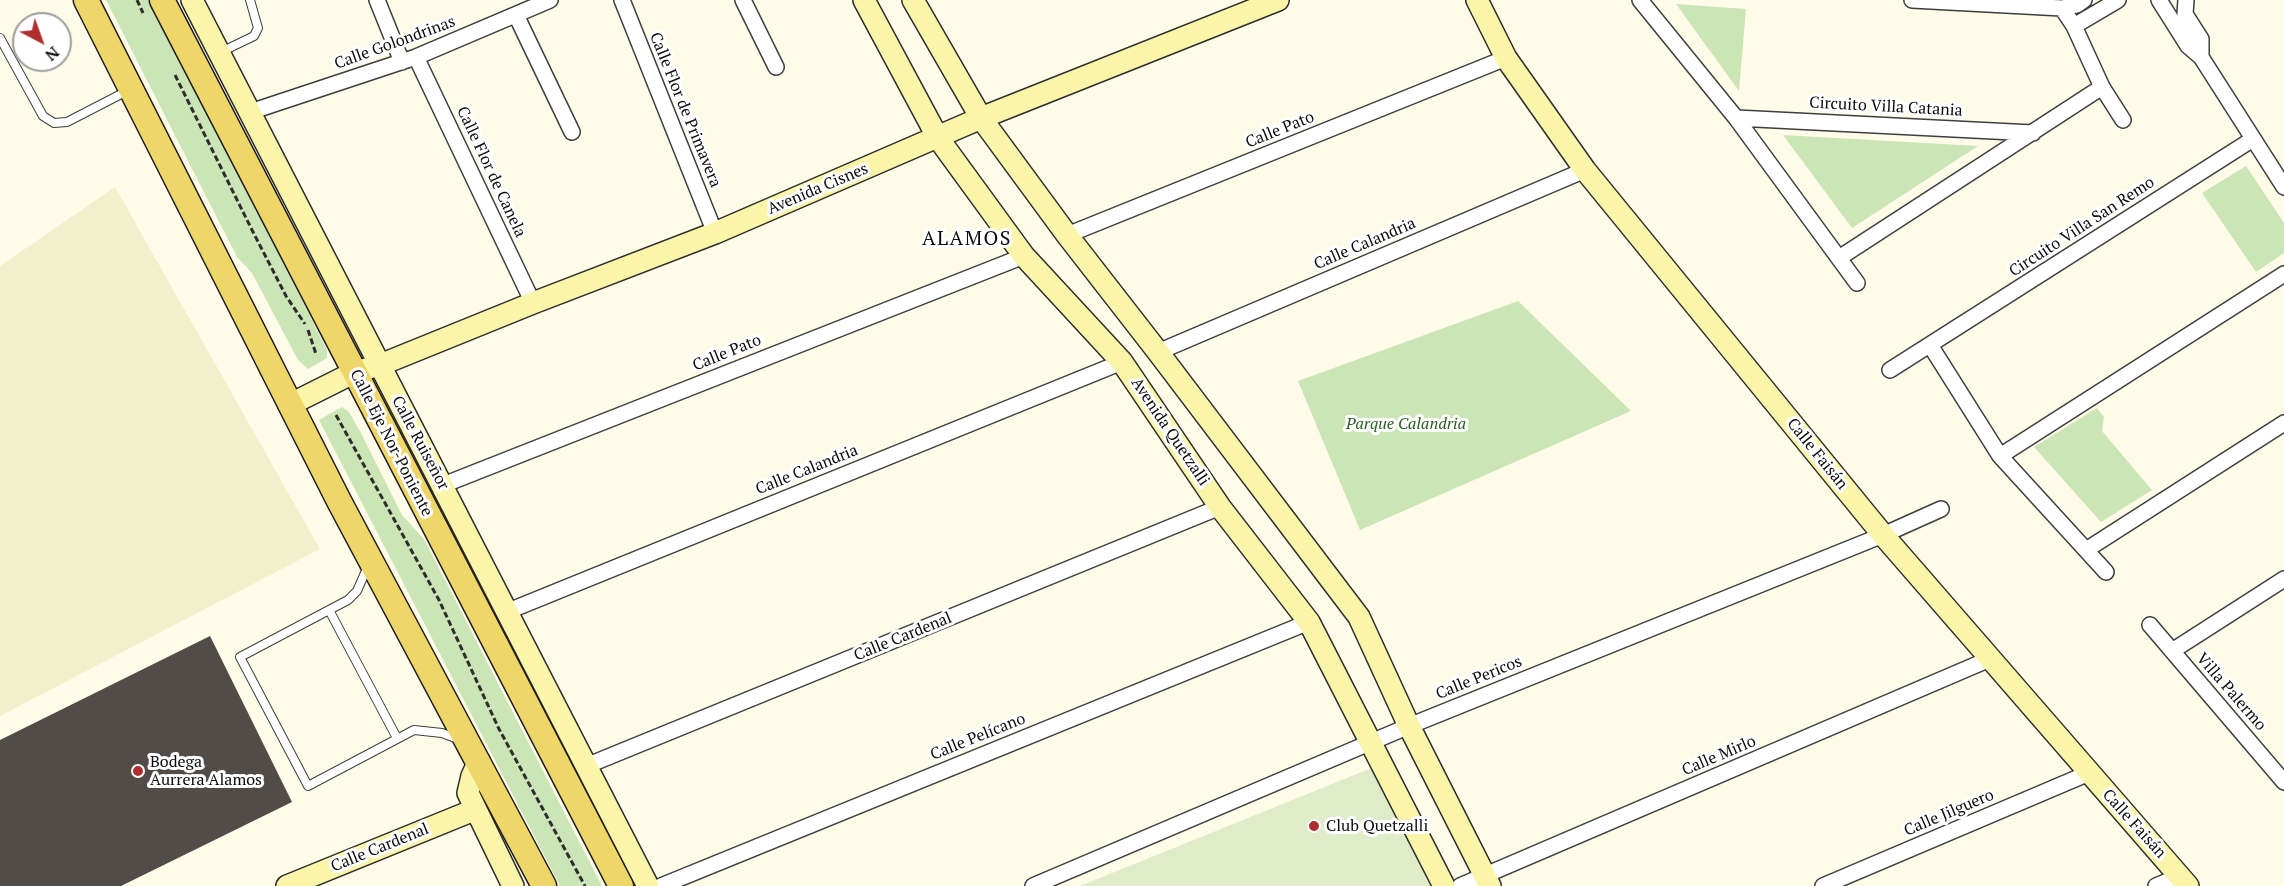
<!DOCTYPE html>
<html>
<head>
<meta charset="utf-8">
<style>
	body { margin:0 }
	#map { position:relative; width:2284px; height:886px; overflow:hidden; background:#fefbe9; font-family:"PT Serif",serif }
	canvas { display:block }
	.north { position:absolute; left:12px; top:12px; width:60px; height:60px; box-sizing:border-box; background:#fff; border:2px solid #9d9d9d; border-radius:50%; rotate:139deg; font-size:16px; font-weight:700; line-height:24px; text-align:center; color:#0b0b0b }
	.north::after { content:''; display:block; margin:auto; width:21px; height:27px; background:#b02e2d; clip-path:polygon(50% 0,100% 100%,50% 72%,0 100%) }
</style>
</head>
<body>
<div id="map">
<canvas width="2284" height="886"></canvas>
<div class="north">N</div>
</div>
<script>
const c = document.querySelector('canvas').getContext('2d');
c.lineJoin = 'round';
function fillPath(path, color) { c.fillStyle = color; c.fill(path, 'evenodd'); }
const shape = rows => new Path2D(rows.map(r => 'M' + r).join(''));
function stroke(path, color, width, dash) { c.strokeStyle = color; c.lineWidth = width; c.lineCap = dash ? 'butt' : 'round'; c.setLineDash(dash || []); c.stroke(path); }
function drawText(font, color, halo, rows, align = 'center') {
  c.font = font + ' "PT Serif",serif'; c.lineWidth = 6; c.setLineDash([]); c.textBaseline = 'middle'; c.strokeStyle = halo; c.fillStyle = color; for (const [text, x, y, turn = 0] of rows) {
    c.save(); c.translate(x, y); c.rotate((+turn || 0) * Math.PI / 180); c.textAlign = isNaN(turn) ? turn : align; if (halo) c.strokeText(text, 0, 0); c.fillText(text, 0, 0); c.restore();
  }
}
const farmland = shape([
	[115,187,320,549,0,716,0,266]
]);
const green = shape([
	[106,0,149,0,272,239,327,350,327,358,308,369,298,360,252,273,237,257],
	[1676,4,1746,9,1739,91],
	[1783,135,1978,146,1852,228],
	[2246,166,2284,223,2284,253,2256,272,2202,193],
	[1518,301,1631,411,1360,530,1298,381],
	[342,407,349,412,361,433,402,515,424,539,602,886,560,886,319,420],
	[2097,408,2104,417,2102,431,2152,490,2101,522,2034,447]
]);
const pitch = shape([
	[1374,767,1430,886,1080,886]
]);
const building = shape([
	[210,636,292,802,121,886,0,886,0,740]
]);
const path = shape([
	[137,0,143,13],
	[175,75,252,230,286,296,305,324],
	[308,330,316,354],
	[336,415,439,600,499,729,585,886]
]);
const lane = shape([
	[0,38,43,116,54,123,67,122,129,90],
	[221,52,254,36,258,28,250,0],
	[368,566,357,591,348,600,240,657,308,786,414,730,442,733,458,739],
	[329,610,397,738]
]);
const street = shape([
	[377,0,402,62],
	[622,0,715,233],
	[743,0,776,67],
	[1640,0,1736,118,1857,283],
	[1912,0,2062,8,2077,5,2084,0],
	[2159,0,2188,46,2201,57,2284,187],
	[2186,0,2185,14,2201,39,2201,57],
	[2062,8,2074,26,2102,87,2123,120],
	[516,15,572,132],
	[2074,26,2118,0],
	[416,57,533,303],
	[250,112,416,57,550,0],
	[1736,118,2033,133],
	[1067,235,1506,58],
	[1839,258,2102,87],
	[1930,345,2000,456,2106,572],
	[1158,352,1585,170],
	[1890,370,2253,139],
	[2000,456,2284,274],
	[443,485,1024,256],
	[2086,550,2284,423],
	[506,612,1122,362],
	[2150,625,2284,782],
	[2172,651,2284,579],
	[586,766,1220,507],
	[661,886,1309,622],
	[1033,886,1409,726,1883,535,1941,509],
	[1460,886,1992,658],
	[1823,886,2089,773],
	[2156,886,2180,876]
]);
const secondary = shape([
	[192,0,648,886],
	[864,0,938,138,1024,256,1122,362,1220,507,1309,622,1444,886],
	[913,0,981,118,1067,235,1158,352,1359,617,1409,726,1490,886],
	[1477,0,1506,58,1585,170,1883,535,2188,886],
	[289,405,355,372,380,365,533,303,715,233,981,118,1278,0],
	[479,761,472,776,468,793,513,886],
	[287,886,474,810]
]);
const primary = shape([
	[86,0,339,501,544,886],
	[162,0,621,886]
]);
const markers = [
	[138,771,6,"#b02e2d"],
	[1314,826,6,"#b02e2d"]
];
const streetNames = [
	["Calle Golondrinas",395,43,-20],
	["Circuito Villa Catania",1886,107,3],
	["Calle Flor de Primavera",685,110,68],
	["Calle Pato",1280,130,-22],
	["Calle Flor de Canela",491,172,65],
	["Avenida Cisnes",818,189,-23],
	["Circuito Villa San Remo",2082,227,-33],
	["Calle Calandria",1365,244,-23],
	["Calle Pato",727,353,-22],
	["Avenida Quetzalli",1170,432,56],
	["Calle Eje Nor-Poniente",391,443,63],
	["Calle Ruiseñor",420,443,62],
	["Calle Faisán",1817,454,51],
	["Calle Calandria",807,470,-22],
	["Calle Cardenal",903,637,-22],
	["Calle Pericos",1479,678,-22],
	["Villa Palermo",2231,692,49],
	["Calle Pelícano",978,737,-22],
	["Calle Mirlo",1719,756,-23],
	["Calle Jilguero",1949,813,-23],
	["Calle Faisán",2134,824,48],
	["Calle Cardenal",380,848,-22]
];
const parkNames = [
	["Parque Calandria",1406,424]
];
const poiNames = [
	["Bodega",150,762],
	["Aurrera Alamos",150,780],
	["Club Quetzalli",1326,826]
];
const quarterNames = [
	["ALAMOS",967,239]
];
fillPath(farmland, '#f1f0cc');
fillPath(green, '#cce5b6');
fillPath(pitch, '#deedc7');
fillPath(building, '#524c48');
stroke(lane, '#3e3e3e', 10);
stroke(street, '#3e3e3e', 18);
stroke(secondary, '#2d2d2d', 24);
stroke(primary, '#1c1c1c', 27);
stroke(path, '#2d2d2d', 3, [6, 3]);
stroke(lane, '#fff', 8);
stroke(street, '#fff', 15);
stroke(secondary, '#faf5a9', 21);
stroke(primary, '#efd668', 24);
for (const [x, y, r, color] of markers) { const dot = new Path2D(); dot.arc(x, y, r, 0, 2 * Math.PI); c.fillStyle = color; c.fill(dot); stroke(dot, '#fff', 2); }
drawText('16px', '#0b0b0b', '#fff', streetNames);
drawText('italic 16px', '#295d20', '#fff', parkNames);
drawText('16px', '#0b0b0b', '#fff', poiNames, 'left');
c.letterSpacing = '1.5px';
drawText('20px', '#0b0b0b', '#fff', quarterNames);
c.letterSpacing = '0px';
</script>
</body>
</html>
